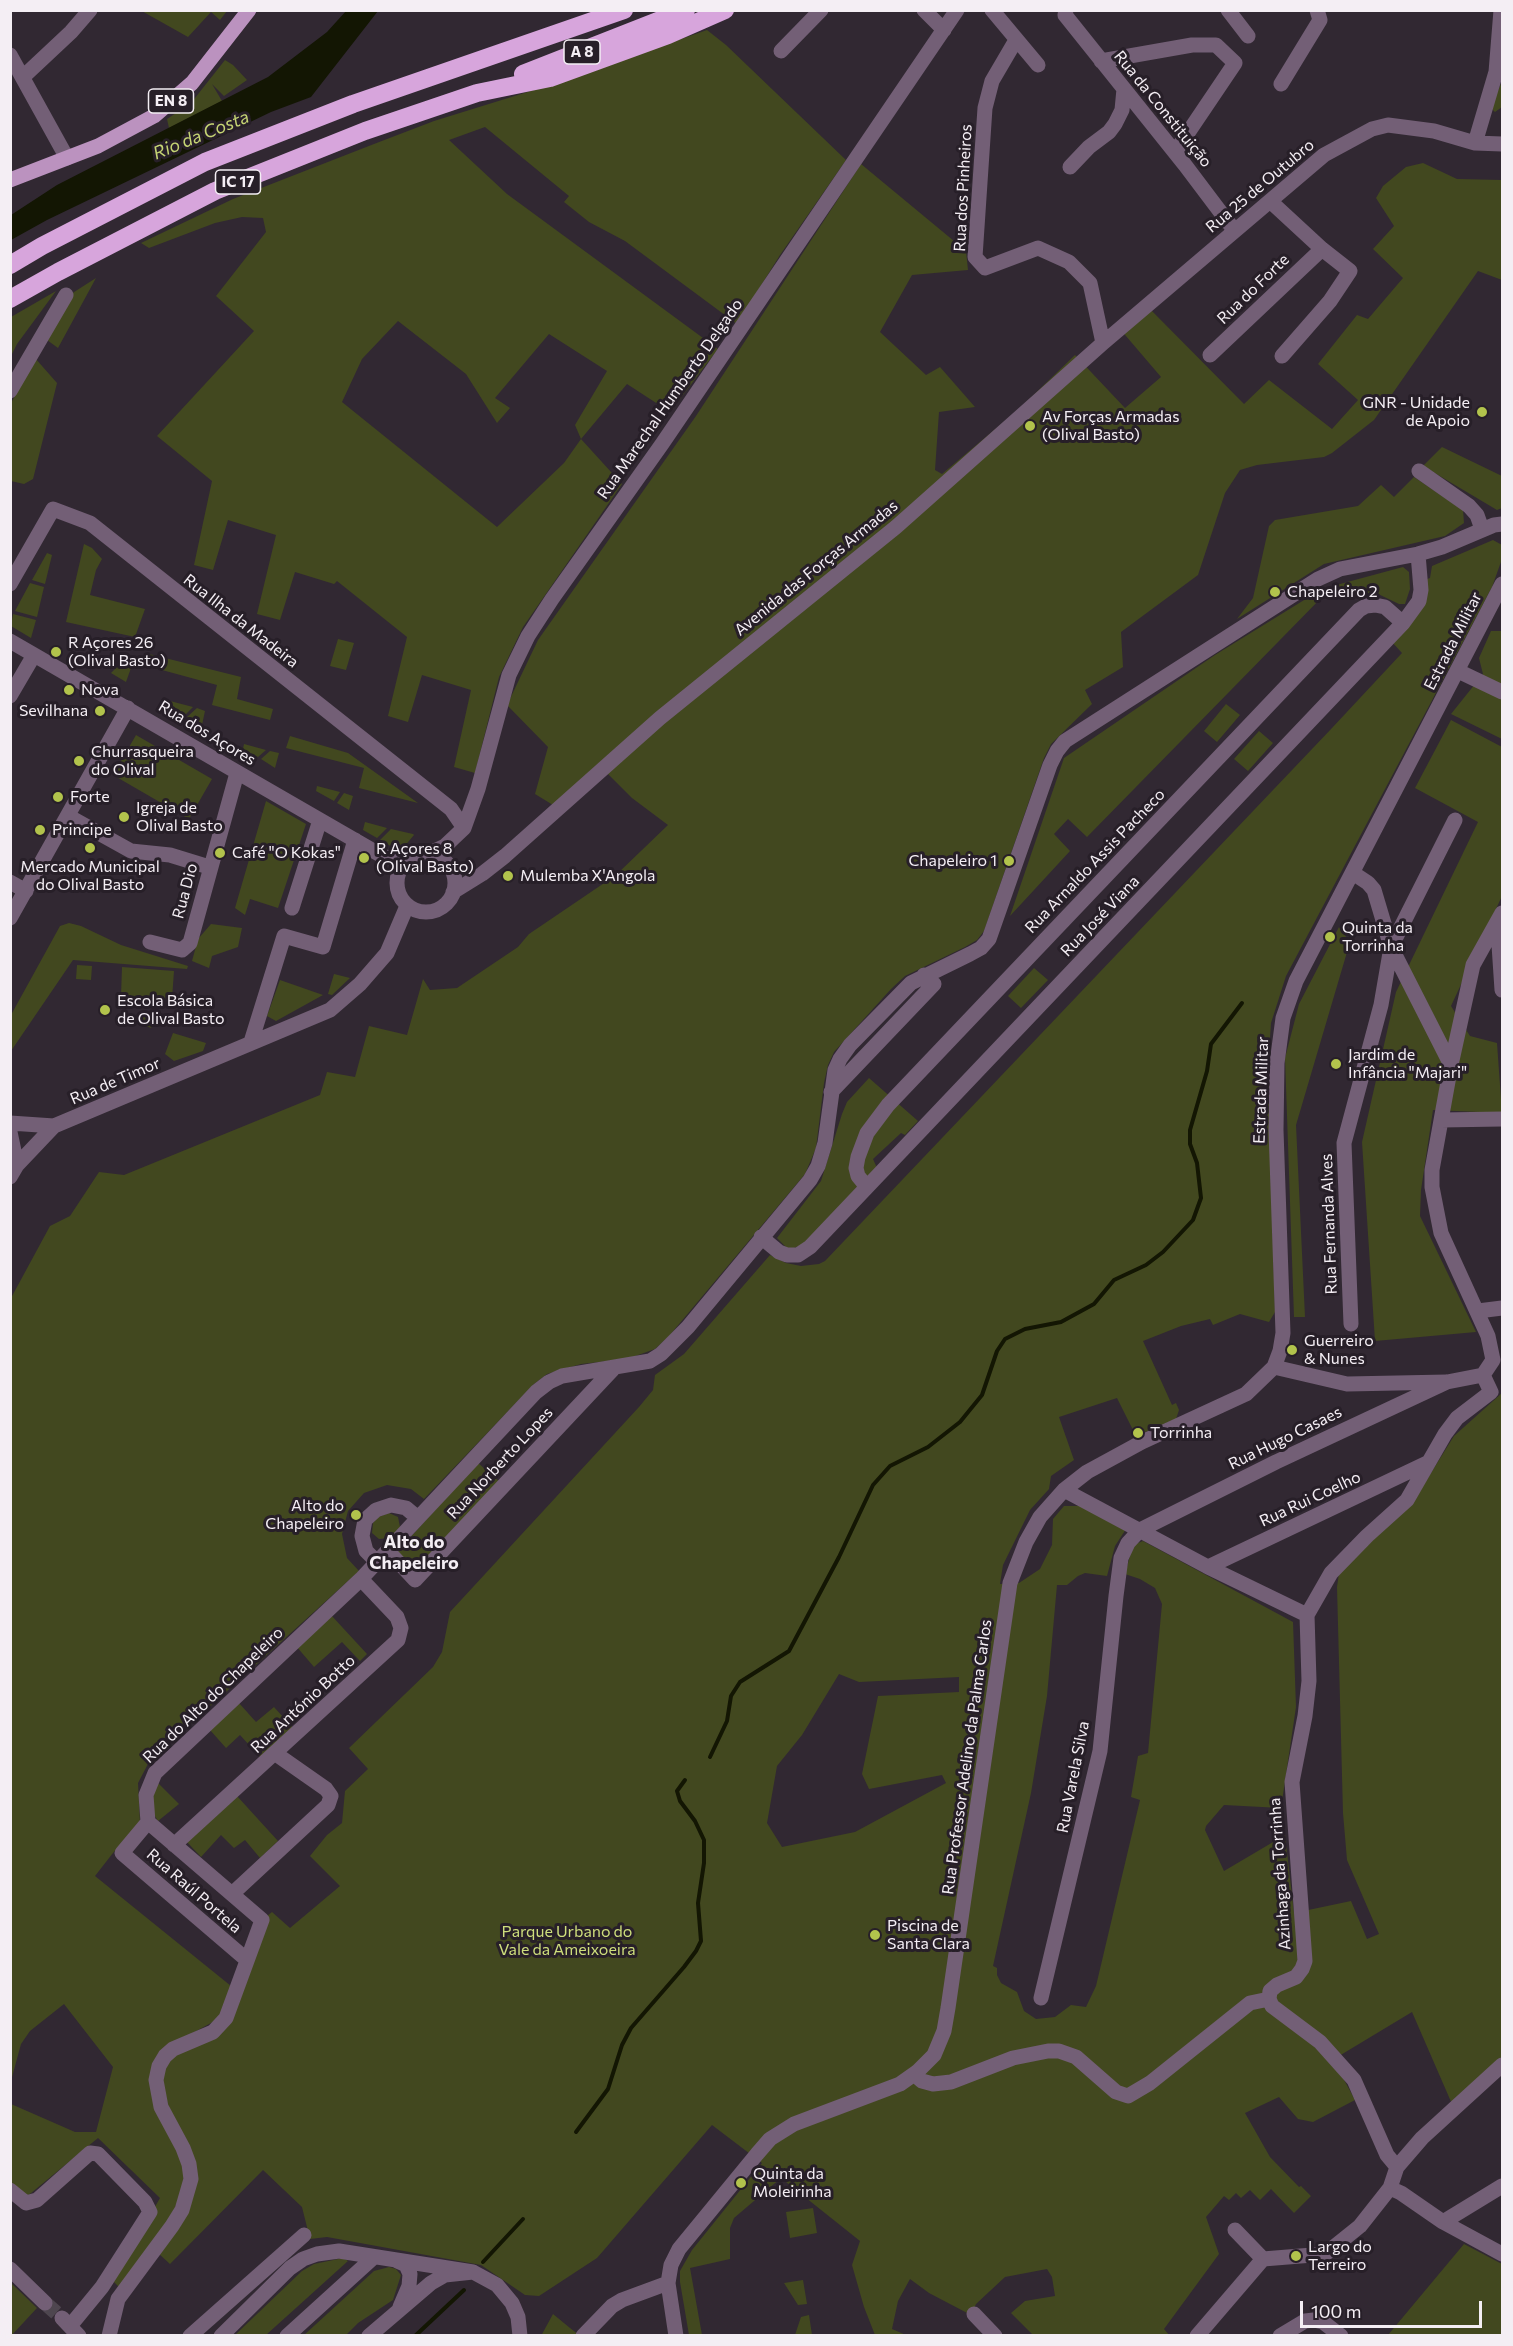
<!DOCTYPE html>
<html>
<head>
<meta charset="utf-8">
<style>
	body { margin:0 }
	#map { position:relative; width:1513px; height:2346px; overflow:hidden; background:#312832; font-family:Commissioner,sans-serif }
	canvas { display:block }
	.frame { position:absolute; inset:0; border:12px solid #f4eef4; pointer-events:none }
	.scale { position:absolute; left:1300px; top:2301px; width:182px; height:27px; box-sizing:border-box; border:3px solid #f4eef4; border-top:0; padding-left:8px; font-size:18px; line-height:21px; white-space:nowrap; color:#f4eef4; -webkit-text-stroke:4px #271f28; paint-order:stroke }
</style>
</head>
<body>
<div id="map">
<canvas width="1513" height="2346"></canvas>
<div class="frame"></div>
<div class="scale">100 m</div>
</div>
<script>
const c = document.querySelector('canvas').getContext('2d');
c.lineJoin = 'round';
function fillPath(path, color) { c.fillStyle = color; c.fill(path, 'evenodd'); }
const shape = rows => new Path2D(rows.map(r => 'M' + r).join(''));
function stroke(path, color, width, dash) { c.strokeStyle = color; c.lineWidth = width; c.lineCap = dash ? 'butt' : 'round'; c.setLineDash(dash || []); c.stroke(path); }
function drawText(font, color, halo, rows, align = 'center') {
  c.font = font + ' Commissioner,sans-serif'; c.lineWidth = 6; c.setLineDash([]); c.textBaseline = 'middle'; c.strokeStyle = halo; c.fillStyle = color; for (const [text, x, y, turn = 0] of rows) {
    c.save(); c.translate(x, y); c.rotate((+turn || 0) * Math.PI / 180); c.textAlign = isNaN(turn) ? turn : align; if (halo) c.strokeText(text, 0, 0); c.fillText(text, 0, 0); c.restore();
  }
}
const green = shape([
	[140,10,227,10,227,11,220,20,211,12,188,37],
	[707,30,726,45,846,160,780,255,737,324,625,241,589,222,564,202,569,196,485,127,449,140,507,194,718,349,670,412,627,384,581,439,622,484,523,627,499,677,475,773,454,767,471,690,422,675,408,722,388,716,407,637,337,581,334,584,295,572,280,620,257,614,276,535,228,520,213,570,194,565,212,481,157,436,254,331,216,296,266,232,263,218,242,217,215,223,149,248,141,243,233,199,374,144,434,121,534,90],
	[398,321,466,374,497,423,510,408,495,398,549,334,607,371,575,425,581,439,564,463,497,527,342,402,362,359],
	[225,60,233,65,247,80,224,96,212,84,222,101,169,128,167,119,191,103],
	[1501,84,1502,107,1495,112,1490,107],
	[1423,163,1457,179,1502,180,1502,280,1478,271,1374,420,1332,453,1324,457,1257,465,1240,470,1225,493,1198,575,1121,632,1123,667,1085,690,1092,704,1051,744,1044,758,984,931,977,940,965,947,905,976,891,989,834,1052,828,1065,824,1083,816,1148,805,1174,669,1336,655,1349,627,1359,581,1364,547,1374,534,1384,424,1499,411,1489,387,1485,364,1493,348,1511,342,1534,347,1558,359,1571,149,1762,138,1783,140,1823,113,1853,95,1876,231,1986,220,2018,169,2046,156,2062,185,2165,184,2187,169,2222,119,2287,113,2281,160,2198,98,2138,25,2198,10,2184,11,2104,75,2132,96,2132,113,2067,64,2004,30,2031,21,2044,11,2081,11,1298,50,1226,70,1216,99,1172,124,1175,320,1095,327,1072,355,1077,369,1026,407,1035,423,979,430,990,457,988,518,947,529,934,616,875,668,825,632,798,598,764,553,805,535,794,548,747,507,705,538,640,696,416,861,164,966,251,968,270,912,275,880,332,926,375,940,367,975,407,939,412,935,470,942,474,1019,409,1075,355,1125,408,1161,377,1120,329,1147,306,1244,404,1269,380,1332,429,1358,400,1318,364,1357,315,1368,319,1403,278,1373,249,1394,226,1376,198,1383,186,1406,167],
	[96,278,58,348,47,340,71,294],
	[56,291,17,344,11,356,11,317],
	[35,358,57,383,33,479,24,484,11,481,10,405],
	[1442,447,1502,476,1502,508,1497,510,1423,466],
	[1414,477,1463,510,1464,523,1445,536,1324,564,1237,619,1253,598,1269,526,1275,520,1358,506,1381,485,1394,497],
	[1493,540,1502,545,1502,559,1492,587,1286,976,1271,1023,1268,1067,1275,1312,1269,1322,1240,1314,1213,1325,1210,1319,1181,1326,1143,1341,1172,1405,1176,1403,1179,1410,1176,1419,1136,1436,1117,1398,1059,1417,1074,1460,1051,1476,1049,1489,1030,1510,1003,1565,1000,1584,1019,1583,1040,1569,1052,1545,1053,1519,1064,1506,1087,1506,1126,1529,1115,1546,1107,1576,1085,1573,1078,1576,1067,1585,1057,1585,1047,1696,1031,1793,993,1966,997,1968,997,1975,1001,1983,1017,1992,1024,2011,1036,2019,1055,2017,1071,2005,1086,2007,1096,1986,1140,1800,1131,1797,1138,1756,1148,1753,1162,1604,1155,1588,1140,1579,1125,1574,1133,1545,1143,1541,1293,1622,1296,1707,1281,1808,1224,1805,1206,1826,1205,1830,1224,1871,1285,1835,1294,1913,1351,1901,1367,1939,1379,1934,1347,1860,1343,1813,1337,1587,1339,1573,1414,1500,1454,1436,1502,1393,1502,2060,1452,2104,1412,2012,1339,2056,1336,2065,1355,2100,1313,2122,1298,2119,1279,2097,1245,2113,1270,2157,1299,2187,1301,2186,1311,2196,1294,2213,1271,2189,1260,2200,1250,2190,1241,2198,1236,2193,1229,2200,1224,2196,1206,2217,1219,2254,1164,2329,1170,2336,1033,2335,1011,2313,1025,2301,1055,2296,1052,2277,1047,2269,1005,2277,976,2304,971,2315,929,2293,910,2279,898,2301,892,2329,906,2335,875,2335,864,2307,852,2265,860,2241,781,2178,734,2218,730,2228,730,2259,690,2268,702,2335,689,2335,680,2282,680,2271,692,2250,762,2163,712,2125,597,2258,539,2296,525,2295,481,2265,327,2237,310,2239,302,2207,263,2170,170,2264,158,2253,198,2178,167,2108,159,2066,213,2032,262,1920,272,1912,290,1928,340,1886,310,1856,327,1835,342,1823,345,1791,368,1769,349,1748,433,1667,442,1652,450,1612,639,1407,653,1390,655,1375,684,1354,770,1255,786,1263,801,1266,819,1264,825,1261,1332,728,1402,653,1391,641,1427,579,1430,578,1432,566],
	[839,1674,859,1682,959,1677,959,1692,878,1696,862,1774,869,1789,942,1775,946,1783,855,1832,782,1847,767,1823,777,1766,802,1735],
	[84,544,92,548,102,559,96,570,90,595,145,609,135,637,66,622],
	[47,553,52,555,45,584,32,580],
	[1403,567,1409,572,1410,589,1405,604,1399,604,1376,593,1366,593,1348,600,1337,587,1327,592,1087,837,1068,819,1054,834,1070,851,1010,916,1064,758,1215,655,1309,597,1340,584],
	[30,583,44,587,37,617,15,611],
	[13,614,36,620,31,638,11,626],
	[1491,631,1502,631,1502,739,1451,714,1483,674,1479,658],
	[338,639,354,643,346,670,330,666],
	[149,654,241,677,237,699,273,709,270,720,212,705,217,685,140,664],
	[119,665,131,668,126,682,111,673],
	[170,701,193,707,185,715,169,706],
	[1226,704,1240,715,1217,742,1204,731],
	[197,708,205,711,202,725,187,717],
	[1451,720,1502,747,1502,896,1451,1006,1470,1036,1497,1043,1502,1113,1433,1110,1421,1190,1420,1216,1476,1332,1375,1341,1362,1142,1396,992,1478,822,1415,788],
	[1259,731,1273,743,1248,771,1234,759],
	[136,735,212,779,189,819,113,775],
	[290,736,348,753,418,803,359,788,364,768,286,748],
	[244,744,266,750,258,757,243,749],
	[270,751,279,753,275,768,261,759],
	[317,786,340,792,334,801,316,791],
	[344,793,353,796,349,810,337,803],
	[266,801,306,824,278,908,250,899,245,915,235,908],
	[365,822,387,828,377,838,363,830],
	[391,829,413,834,414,835,403,848,396,849,380,840],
	[69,923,81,926,121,945,188,966,187,969,73,960,11,1051,11,1015,60,926],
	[211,924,242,928,238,947,212,956,209,968,192,961,198,939],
	[1339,927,1350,942,1296,1125,1305,1317,1294,1317,1285,1058,1299,1004],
	[77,965,92,966,91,980,76,979],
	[122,967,174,971,172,999,121,996],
	[1034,968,1048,980,1021,1008,1008,996],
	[334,974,350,978,332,995,328,994],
	[280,980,323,995,276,1021,267,1016],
	[143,1010,156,1015,151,1028,138,1023],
	[173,1033,206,1043,203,1051,174,1061,165,1054],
	[869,1078,918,1121,905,1135,901,1133,873,1159,877,1168,804,1244,789,1250,777,1238,821,1181,842,1114,847,1102],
	[478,1463,500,1482,422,1567,413,1568,396,1553],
	[389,1513,398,1517,400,1527,390,1538,379,1539,372,1533,373,1523,378,1517],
	[331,1615,367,1654,360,1661,342,1642,314,1667,296,1646],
	[239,1703,256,1722,274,1707,293,1728,260,1757,240,1735,226,1748,210,1730],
	[155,1780,179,1804,158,1821,153,1813,153,1784],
	[237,1796,278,1841,260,1858,245,1840,234,1848,221,1835,201,1857,187,1842],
	[813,2208,817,2233,790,2238,786,2212],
	[1464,2244,1502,2264,1502,2335,1388,2335],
	[343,2258,348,2261,266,2335,234,2336,302,2271,314,2264],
	[389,2267,396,2269,401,2275,393,2300,358,2323,346,2335,303,2336,374,2271],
	[803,2280,807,2304,798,2305,784,2283],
	[11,2283,37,2308,11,2336,10,2335],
	[553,2314,570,2328,579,2335,541,2336],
	[809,2315,812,2335,795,2335,801,2317]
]);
const water = shape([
	[346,11,378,11,311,97,271,112,47,220,11,240,11,215,57,185,268,77,327,32]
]);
const stream = shape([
	[710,1757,727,1721,731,1696,740,1682,789,1651,839,1557,873,1485,890,1466,928,1447,960,1422,982,1395,997,1351,1005,1339,1025,1329,1061,1322,1094,1304,1114,1280,1146,1265,1163,1252,1193,1220,1201,1198,1197,1163,1190,1144,1190,1130,1207,1071,1211,1044,1242,1003],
	[576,2132,608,2089,622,2045,631,2028,684,1967,696,1951,701,1941,698,1903,704,1863,704,1840,695,1821,680,1801,677,1791,685,1780],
	[483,2262,523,2219],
	[415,2336,464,2290]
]);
const minorTunnel = shape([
	[45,2303,62,2318]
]);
const minor = shape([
	[924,10,944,30],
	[992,10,1038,65],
	[1066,10,1065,15,1185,165,1234,230],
	[1228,10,1248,36],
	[1016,40,992,81,985,108,975,257,985,268,1038,248,1069,262,1090,283,1103,343],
	[781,51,821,10],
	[10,55,67,158],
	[1101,61,1192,45,1216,45,1235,63,1175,152],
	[23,77,71,32,90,10],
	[1281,84,1320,20,1317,10],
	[1475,143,1496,72,1501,10],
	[1070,167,1089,147,1109,132,1115,124,1122,110,1124,89],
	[1270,201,1322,249,1350,271,1330,301,1282,356],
	[1210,355,1322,249],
	[10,391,66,295],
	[1419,471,1469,506,1477,515,1482,529],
	[10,584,53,509,90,523,451,809,464,828],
	[10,641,384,857,408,860],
	[1458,671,1502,692],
	[10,696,34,655],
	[68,816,131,851,170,855,209,867],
	[428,854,445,846,464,828,478,789,509,675,528,636,552,599,662,444,957,10],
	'397 883a29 29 0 1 1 58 0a29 29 0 1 1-58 0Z',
	[1353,873,1368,883,1374,890,1391,947,1451,1065,1432,1170,1432,1187,1441,1233,1488,1336,1493,1360,1483,1375],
	[10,882,26,891],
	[453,892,482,874,505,856,660,718,896,527,1103,343,1324,155,1372,129,1388,125,1434,131,1475,143,1502,144],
	[292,908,320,820],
	[1501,917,1499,945,1502,990],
	[10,918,128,708],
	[150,942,182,950,190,943,237,773],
	[251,1042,284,936,323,947,355,840],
	[1451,1065,1473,965,1502,913],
	[831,1092,934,984,924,975],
	[1441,1120,1502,1119],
	[10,1123,54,1126],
	[10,1132,17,1165],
	[10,1177,17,1165,54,1126,330,1010,360,984,387,953,407,906],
	[867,1187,858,1176,856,1168,858,1157,867,1133,888,1105,1359,610,1366,606,1375,605,1385,607,1403,623],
	[761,1237,779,1252,787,1255,798,1255,810,1247,1403,623,1419,601,1421,590,1418,554],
	[1478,1311,1502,1308],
	[1351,1324,1344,1143,1381,1005,1391,947,1455,820],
	[1274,1367,1347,1384,1447,1382,1483,1375],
	[1064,1490,1208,1567,1307,1615],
	[388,1551,415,1580,614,1368],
	[377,1562,366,1551,362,1536,365,1520,376,1510,391,1505,406,1508,418,1518],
	[1208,1567,1427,1463],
	[148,1822,122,1853,247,1960],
	[174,1845,398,1640,401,1628,397,1617,361,1579],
	[232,1894,328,1805,331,1796,326,1789,276,1754],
	[1041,1998,1100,1751,1116,1596,1121,1558,1128,1543,1140,1530,1276,1462,1447,1382],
	[914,2074,922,2081,933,2084,951,2082,1013,2058,1048,2051,1059,2051,1076,2057,1116,2092,1128,2096,1150,2083,1250,2003,1269,1999],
	[1397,2167,1387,2155,1354,2080,1320,2042,1272,2006,1269,1999,1270,1991,1277,1985,1296,1977,1302,1969,1305,1961,1292,1782,1305,1716,1309,1681,1307,1615,1331,1573,1367,1536,1407,1500,1445,1434,1457,1418,1491,1392,1483,1375],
	[1390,2188,1401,2193,1443,2222,1502,2186],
	[10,2190,26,2203,37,2200,90,2153,98,2154,145,2202,150,2212,102,2287,70,2326],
	[1443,2222,1502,2254],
	[1235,2230,1263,2259],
	[1263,2259,1325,2254,1334,2247,1360,2226,1390,2188,1397,2167,1422,2138,1502,2065],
	[397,2261,406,2265,410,2274,409,2286,400,2307],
	[10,2269,45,2303],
	[974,2314,995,2336],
	[62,2318,79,2336],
	[109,2336,118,2299,172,2226,182,2210,191,2179,189,2164,183,2148,161,2107,156,2080,159,2066,165,2056,173,2049,213,2032,226,2018,262,1920,148,1822,146,1795,155,1773,361,1579,536,1392,549,1382,562,1376,650,1361,661,1354,688,1327,810,1180,818,1166,825,1143,835,1070,840,1059,850,1045,911,983,970,954,981,948,989,939,1050,765,1057,751,1065,741,1318,579,1340,569,1418,554,1442,547,1494,525,1502,524],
	[190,2336,304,2235],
	[221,2336,290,2268,303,2259,317,2254,339,2251,473,2272],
	[287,2336,374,2257],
	[369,2336,431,2283,445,2275,473,2272,497,2285,512,2303,518,2317,520,2336],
	[583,2336,612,2306,622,2300,668,2283],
	[676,2336,668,2283,671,2265,679,2249,757,2154,770,2139,794,2124,900,2084,917,2072,934,2055,944,2031,948,2008,1010,1583,1026,1542,1040,1517,1064,1490,1087,1472,1142,1442,1246,1394,1274,1367,1280,1351,1283,1333,1276,1130,1277,1063,1283,1018,1296,981,1502,584],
	[1197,2336,1263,2259],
	[1280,2336,1305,2321,1314,2320,1323,2322,1341,2336]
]);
const major = shape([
	[10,180,98,146,154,116,192,83,249,10]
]);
const highway = shape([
	[523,74,686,10],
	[10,265,42,246,205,162,353,104,624,10],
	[10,299,58,272,215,191,365,131,477,93,550,78,668,35,725,10]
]);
const markers = [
	[1482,412,6,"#b2c34c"],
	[1030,426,6,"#b2c34c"],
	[1275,592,6,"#b2c34c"],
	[56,652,6,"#b2c34c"],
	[69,690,6,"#b2c34c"],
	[100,711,6,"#b2c34c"],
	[79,761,6,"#b2c34c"],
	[58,797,6,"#b2c34c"],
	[124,817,6,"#b2c34c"],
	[40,830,6,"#b2c34c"],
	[90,848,6,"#b2c34c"],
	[220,853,6,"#b2c34c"],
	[364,858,6,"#b2c34c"],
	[1009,861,6,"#b2c34c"],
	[508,876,6,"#b2c34c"],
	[1330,937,6,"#b2c34c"],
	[105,1010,6,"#b2c34c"],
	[1336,1064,6,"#b2c34c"],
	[1292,1350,6,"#b2c34c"],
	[1138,1433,6,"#b2c34c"],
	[356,1515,6,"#b2c34c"],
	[875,1935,6,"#b2c34c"],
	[741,2183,6,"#b2c34c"],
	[1296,2256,6,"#b2c34c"]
];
const shields = [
	[582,52,36],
	[171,101,45],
	[238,182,45]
];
const shieldNames = [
	["A 8",582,52],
	["EN 8",171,101],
	["IC 17",238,182]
];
const streetNames = [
	["Rua da Constituição",1163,109,51],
	["Rua 25 de Outubro",1260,186,-40],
	["Rua dos Pinheiros",963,188,-87],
	["Rua do Forte",1253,289,-44],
	["Rua Marechal Humberto Delgado",670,399,-55],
	["Avenida das Forças Armadas",816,568,-39],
	["Rua Ilha da Madeira",241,621,38],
	["Estrada Militar",1453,641,-63],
	["Rua dos Açores",207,733,31],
	["Rua Arnaldo Assis Pacheco",1095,861,-46],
	["Rua Dio",185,891,-75],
	["Rua José Viana",1100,916,-46],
	["Rua de Timor",115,1081,-23],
	["Estrada Militar",1261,1090,-88],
	["Rua Fernanda Alves",1329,1224,-92],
	["Rua Hugo Casaes",1285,1438,-26],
	["Rua Norberto Lopes",500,1463,-47],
	["Rua Rui Coelho",1310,1499,-25],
	["Rua do Alto do Chapeleiro",213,1695,-44],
	["Rua António Botto",303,1704,-43],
	["Rua Professor Adelino da Palma Carlos",967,1757,-82],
	["Rua Varela Silva",1073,1777,-79],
	["Azinhaga da Torrinha",1280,1874,-94],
	["Rua Raúl Portela",194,1891,41]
];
const poiNames = [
	["GNR - Unidade",1470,403,"right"],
	["de Apoio",1470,421,"right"],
	["Av Forças Armadas",1042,417],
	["(Olival Basto)",1042,435],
	["Chapeleiro 2",1287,592],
	["R Açores 26",68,643],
	["(Olival Basto)",68,661],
	["Nova",81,690],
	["Sevilhana",88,711,"right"],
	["Churrasqueira",91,752],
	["do Olival",91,770],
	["Forte",70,797],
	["Igreja de",136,808],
	["Olival Basto",136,826],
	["Principe",52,830],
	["R Açores 8",376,849],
	["(Olival Basto)",376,867],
	["Café \"O Kokas\"",232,853],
	["Chapeleiro 1",997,861,"right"],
	["Mercado Municipal",90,867,"center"],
	["do Olival Basto",90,885,"center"],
	["Mulemba X'Angola",520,876],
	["Quinta da",1342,928],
	["Torrinha",1342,946],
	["Escola Básica",117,1001],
	["de Olival Basto",117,1019],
	["Jardim de",1348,1055],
	["Infância \"Majari\"",1348,1073],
	["Guerreiro",1304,1341],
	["& Nunes",1304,1359],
	["Torrinha",1150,1433],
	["Alto do",344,1506,"right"],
	["Chapeleiro",344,1524,"right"],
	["Piscina de",887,1926],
	["Santa Clara",887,1944],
	["Quinta da",753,2174],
	["Moleirinha",753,2192],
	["Largo do",1308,2247],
	["Terreiro",1308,2265]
];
const parkNames = [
	["Parque Urbano do",567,1932],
	["Vale da Ameixoeira",567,1950]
];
const waterNames = [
	["Rio da Costa",201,135,-22]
];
const neighbourhoodNames = [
	["Alto do",414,1542],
	["Chapeleiro",414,1563]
];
fillPath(green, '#42481f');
fillPath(water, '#131603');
stroke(stream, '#131603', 4);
stroke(minorTunnel, '#4e464f', 15, [15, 8]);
stroke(minor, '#735f76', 15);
stroke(major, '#bb92bf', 15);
stroke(highway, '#d7a5dc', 18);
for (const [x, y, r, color] of markers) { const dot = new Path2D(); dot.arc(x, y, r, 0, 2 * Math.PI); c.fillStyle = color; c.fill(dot); stroke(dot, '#271f28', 2); }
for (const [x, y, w] of shields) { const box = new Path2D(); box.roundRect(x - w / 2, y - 12, w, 24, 4.5); c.fillStyle = '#271f28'; c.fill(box); stroke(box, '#f4eef4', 1.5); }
drawText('bold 15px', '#f4eef4', null, shieldNames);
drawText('16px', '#f4eef4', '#271f28', streetNames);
drawText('16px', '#f4eef4', '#271f28', poiNames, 'left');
drawText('16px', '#cede7c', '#271f28', parkNames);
drawText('italic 18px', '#c6d574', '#271f28', waterNames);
drawText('bold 18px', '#f4eef4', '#271f28', neighbourhoodNames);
</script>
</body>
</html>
